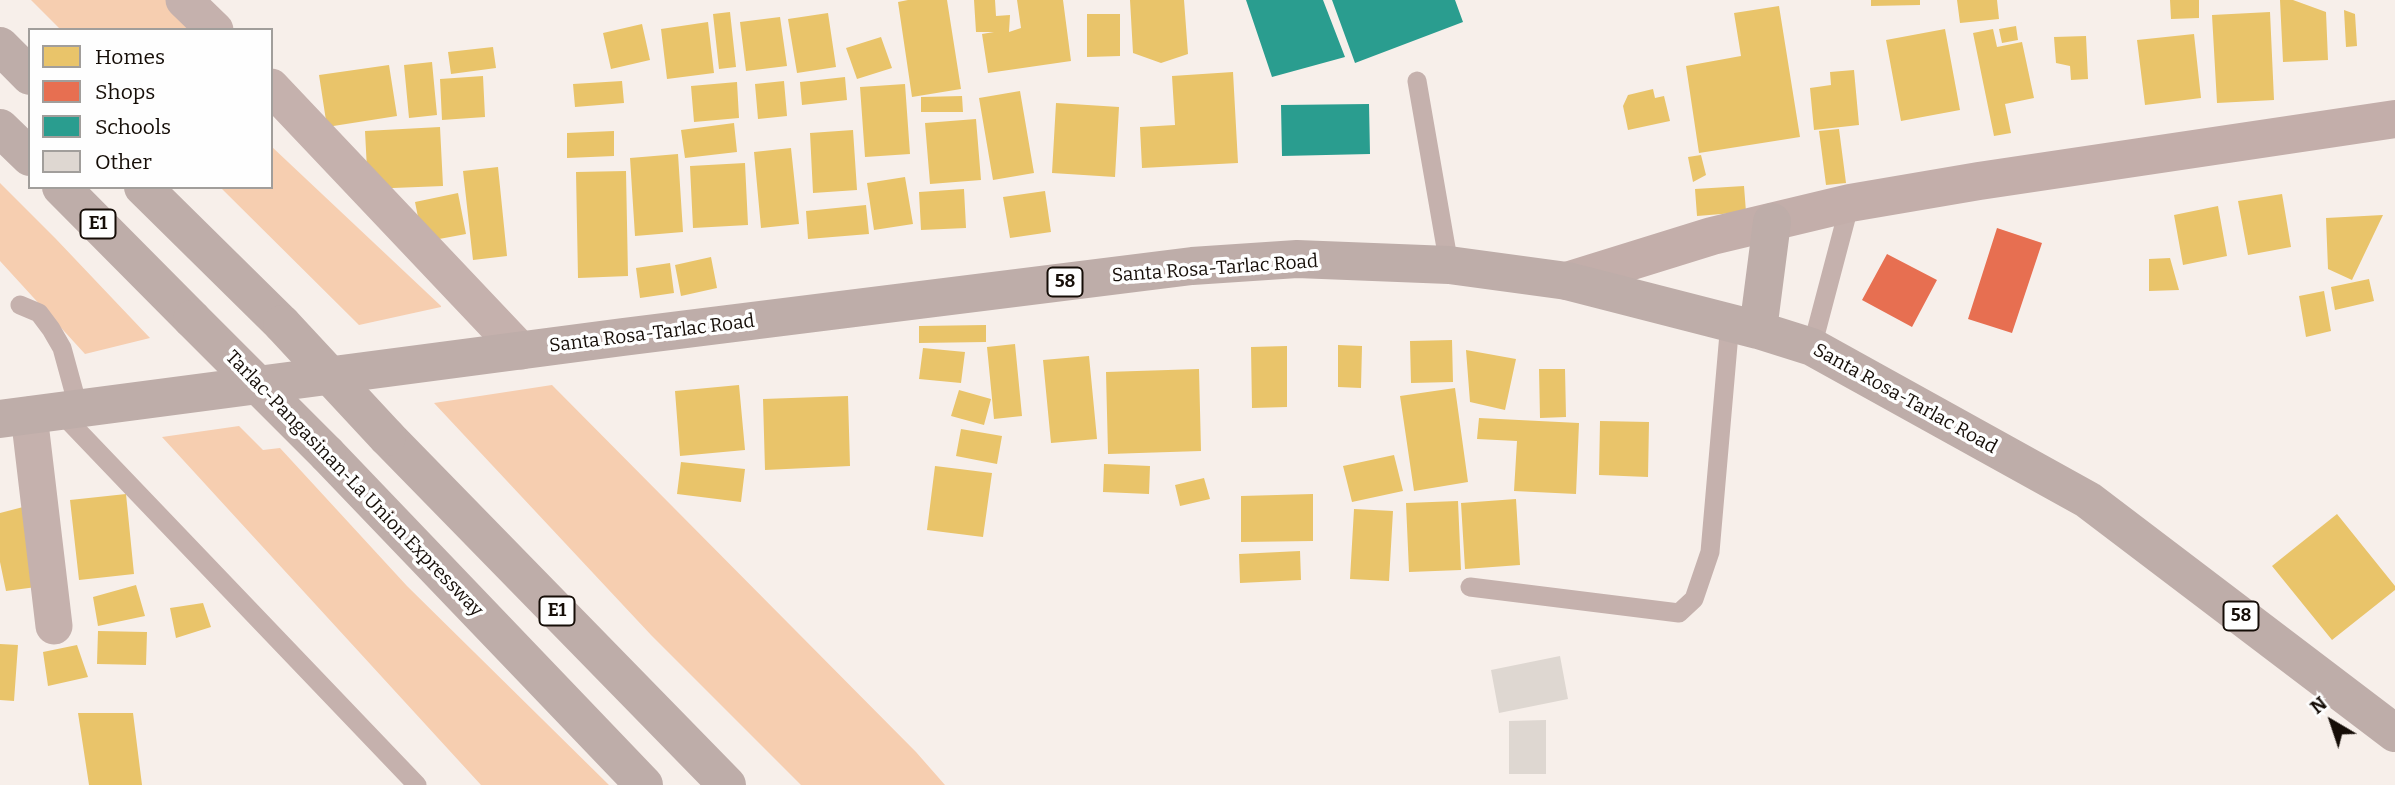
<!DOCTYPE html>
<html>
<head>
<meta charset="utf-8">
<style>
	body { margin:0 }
	#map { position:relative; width:2395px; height:785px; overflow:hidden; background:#f7efea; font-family:Bitter,serif }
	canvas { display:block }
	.legend { position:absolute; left:28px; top:28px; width:245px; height:161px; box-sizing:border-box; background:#fefefe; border:2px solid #a19e9b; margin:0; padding:9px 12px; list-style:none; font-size:21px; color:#150d07 }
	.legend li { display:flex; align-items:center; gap:14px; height:35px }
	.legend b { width:35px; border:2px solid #a19e9b }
	.north { position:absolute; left:2297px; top:687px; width:70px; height:70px; -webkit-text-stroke:5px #fefefe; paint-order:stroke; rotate:321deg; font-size:19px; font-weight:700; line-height:28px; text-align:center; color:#150d07 }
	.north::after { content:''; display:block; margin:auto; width:24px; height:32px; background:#150d07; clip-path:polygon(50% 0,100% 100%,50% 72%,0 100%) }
</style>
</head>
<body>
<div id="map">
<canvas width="2395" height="785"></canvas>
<ul class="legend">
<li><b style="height:19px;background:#e9c46a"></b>Homes</li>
<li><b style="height:19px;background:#e76f51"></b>Shops</li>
<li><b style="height:19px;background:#2a9d8f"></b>Schools</li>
<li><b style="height:19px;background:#ded7d1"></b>Other</li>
</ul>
<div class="north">N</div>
</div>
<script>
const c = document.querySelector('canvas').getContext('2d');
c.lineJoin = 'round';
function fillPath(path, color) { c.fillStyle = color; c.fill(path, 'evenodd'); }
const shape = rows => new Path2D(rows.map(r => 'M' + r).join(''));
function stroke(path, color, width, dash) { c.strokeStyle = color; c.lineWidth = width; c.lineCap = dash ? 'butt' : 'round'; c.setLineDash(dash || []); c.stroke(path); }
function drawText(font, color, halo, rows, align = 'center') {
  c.font = font + ' Bitter,serif'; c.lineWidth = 7; c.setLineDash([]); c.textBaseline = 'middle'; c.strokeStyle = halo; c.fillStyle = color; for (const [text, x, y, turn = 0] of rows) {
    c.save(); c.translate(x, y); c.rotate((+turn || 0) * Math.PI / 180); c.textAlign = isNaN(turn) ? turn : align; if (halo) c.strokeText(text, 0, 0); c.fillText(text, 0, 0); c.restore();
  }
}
const green = shape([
	[31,0,168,0,198,30,61,30],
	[271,146,441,306,441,307,359,325,220,187,271,187],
	[0,183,56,239,150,338,85,354,0,261],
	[552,385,916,752,945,785,801,785,651,635,434,403],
	[239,426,263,450,280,448,407,586,609,785,481,785,162,437]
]);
const homes = shape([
	[908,0,947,0,961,89,912,97,898,2],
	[974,0,995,0,996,16,1010,15,1009,32,1021,28,1017,0,1063,0,1071,61,988,73,982,34,994,32,976,32],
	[1130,0,1184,0,1188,54,1161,63,1133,53],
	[1871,0,1920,0,1920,5,1871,6],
	[1957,0,1997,0,1999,19,1960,23],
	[2170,0,2199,0,2199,18,2171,19],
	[2280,0,2293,0,2326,12,2328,60,2283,62],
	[1779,6,1800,137,1699,153,1686,66,1741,56,1734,13],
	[2344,10,2355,14,2357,46,2346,47],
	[730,12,736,67,719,69,713,14],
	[2270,12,2274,100,2217,103,2212,15],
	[828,13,836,67,797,73,788,19],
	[1087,14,1120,14,1120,56,1087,57],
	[780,17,787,66,746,71,740,22],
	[708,22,714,73,667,79,661,29],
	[642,24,650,60,611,69,603,33],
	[2016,26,2018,40,2002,43,1999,29],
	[1945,29,1960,110,1901,121,1886,40],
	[1993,29,1997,47,2022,42,2034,98,2005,104,2011,133,1994,136,1973,33],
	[2194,34,2201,98,2145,105,2137,40],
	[2086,36,2088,79,2071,80,2070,66,2056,63,2054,37],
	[881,37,892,68,857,79,846,48],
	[493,47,496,68,451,74,448,52],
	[432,62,437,115,409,118,404,65],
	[389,65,397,116,327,127,319,75],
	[1854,70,1859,125,1814,130,1810,88,1831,85,1830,72],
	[1233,72,1238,163,1142,168,1140,127,1175,125,1172,76],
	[483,76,485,117,442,120,440,79],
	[845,77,847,100,802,105,800,82],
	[622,81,624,103,575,107,573,84],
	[784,81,787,116,758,119,755,84],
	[737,82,739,118,694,122,691,86],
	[905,84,910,154,865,157,860,87],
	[1653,89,1655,98,1664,96,1670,121,1628,130,1623,106,1628,95],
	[1020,91,1034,173,993,180,979,98],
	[962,96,963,112,921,112,921,97],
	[1056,103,1119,107,1115,177,1052,173],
	[976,119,981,180,930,184,925,123],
	[734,123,737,152,685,158,681,130],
	[440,127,443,186,368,189,365,131],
	[1839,129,1846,183,1826,185,1819,131],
	[853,130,857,190,813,193,810,133],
	[614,131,614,156,567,158,567,133],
	[791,148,799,224,761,228,754,152],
	[678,154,683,232,635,236,630,158],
	[1701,155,1706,175,1693,182,1688,157],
	[745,163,748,225,693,228,690,166],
	[498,167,507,256,473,260,463,171],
	[626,171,628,276,578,278,576,172],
	[905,177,913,224,874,230,867,183],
	[1744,186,1746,212,1697,216,1695,189],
	[964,189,966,228,921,230,919,192],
	[1045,191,1051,232,1010,238,1003,197],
	[458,193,466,234,423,242,415,202],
	[2282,194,2291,247,2248,255,2238,201],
	[866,205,869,234,808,239,806,211],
	[2218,206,2227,256,2183,265,2174,215],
	[2383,215,2352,280,2328,269,2326,218],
	[711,257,717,288,681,296,675,265],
	[2170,258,2179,290,2149,291,2149,259],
	[670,263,674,293,640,298,636,268],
	[2369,279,2374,301,2335,310,2331,287],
	[2324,291,2331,331,2306,337,2299,296],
	[986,325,986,342,919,343,919,326],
	[1452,340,1453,382,1411,383,1410,341],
	[1015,344,1022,416,994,419,987,347],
	[1338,345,1362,346,1361,388,1338,387],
	[1287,346,1287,407,1252,408,1251,347],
	[923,348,965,352,961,383,919,379],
	[1466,350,1516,359,1505,410,1470,402],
	[1089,356,1097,439,1051,443,1043,360],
	[1199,369,1201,451,1108,454,1106,372],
	[1539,369,1565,369,1566,417,1540,418],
	[739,385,745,450,680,456,675,391],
	[1455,388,1468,482,1414,491,1400,396],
	[959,390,991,399,984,425,951,416],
	[848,396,850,466,765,470,763,399],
	[1479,418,1579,423,1576,494,1514,491,1517,441,1477,439],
	[1600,421,1649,422,1648,477,1599,475],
	[961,429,1002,436,997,464,956,456],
	[1394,455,1403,491,1352,502,1343,466],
	[681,462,745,469,741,502,677,494],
	[1104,464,1150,466,1149,494,1103,492],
	[935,466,992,473,983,537,927,530],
	[1204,478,1210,499,1180,506,1175,485],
	[126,494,134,574,79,580,70,500],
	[1313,494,1313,541,1241,542,1241,496],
	[1516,499,1520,565,1465,569,1461,503],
	[1458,501,1461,570,1409,572,1406,503],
	[27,506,44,586,6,591,0,562,0,513],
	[1354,509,1393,511,1389,581,1350,579],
	[2337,514,2395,586,2395,590,2332,640,2272,566],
	[1300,551,1301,580,1240,583,1239,554],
	[136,585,145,616,98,626,93,597],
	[203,603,211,627,176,638,170,608],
	[98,631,147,632,146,665,97,664],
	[0,644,18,645,14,701,0,700],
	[77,645,88,677,48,686,43,652],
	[78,713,133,713,142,785,89,785]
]);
const shops = shape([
	[1997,228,2042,243,2012,333,1968,319],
	[1887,254,1937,280,1912,327,1862,300]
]);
const schools = shape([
	[1246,0,1323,0,1345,57,1272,77],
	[1332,0,1455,0,1463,22,1355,63],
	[1369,104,1370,154,1282,156,1281,105]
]);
const building = shape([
	[1560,656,1568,699,1499,713,1491,670],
	[1546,720,1546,774,1509,774,1509,721]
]);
const lane = shape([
	[1417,81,1449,265],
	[20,305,39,313,51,329,62,348,79,410],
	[1812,347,1850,203],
	[60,412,417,785],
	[1470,587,1679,613,1694,599,1710,552,1730,322]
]);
const street = shape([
	[184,0,215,30],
	[271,87,521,351],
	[29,415,54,626]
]);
const secondary = shape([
	[1567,281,1712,236,1850,203,1979,181,2395,119]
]);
const highway = shape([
	[0,46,30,76],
	[0,128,30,157],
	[61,187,192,319],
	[143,187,282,324],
	[1758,330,1772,222],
	[0,419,623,337,1192,266,1297,259,1449,265,1567,281,1758,330,1812,347,2088,500,2395,733],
	[387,437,727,785],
	[327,454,644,785]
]);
const highwayBridge = shape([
	[192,319,327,454],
	[282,324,387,437]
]);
const shields = [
	[98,224,35],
	[1065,282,35],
	[557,611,35],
	[2241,616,35]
];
const shieldNames = [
	["E1",98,224],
	["58",1065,282],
	["E1",557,611],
	["58",2241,616]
];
const streetNames = [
	["Santa Rosa-Tarlac Road",1215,269,-4],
	["Santa Rosa-Tarlac Road",652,334,-7],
	["Santa Rosa-Tarlac Road",1905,399,29],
	["Tarlac-Pangasinan-La Union Expressway",354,484,46]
];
fillPath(green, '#f6ceb0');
fillPath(homes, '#e9c46a');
fillPath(shops, '#e76f51');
fillPath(schools, '#2a9d8f');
fillPath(building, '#ded7d1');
stroke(lane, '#c5b1ad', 19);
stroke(street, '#c5b1ad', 37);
stroke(secondary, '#c3aeaa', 38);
stroke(highway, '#beada9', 38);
stroke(highwayBridge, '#beada9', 38);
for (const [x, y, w] of shields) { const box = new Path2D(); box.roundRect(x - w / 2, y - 14.5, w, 29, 5); c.fillStyle = '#fefefe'; c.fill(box); stroke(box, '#150d07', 2); }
drawText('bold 18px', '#150d07', null, shieldNames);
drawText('19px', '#150d07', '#fefefe', streetNames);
</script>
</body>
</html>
